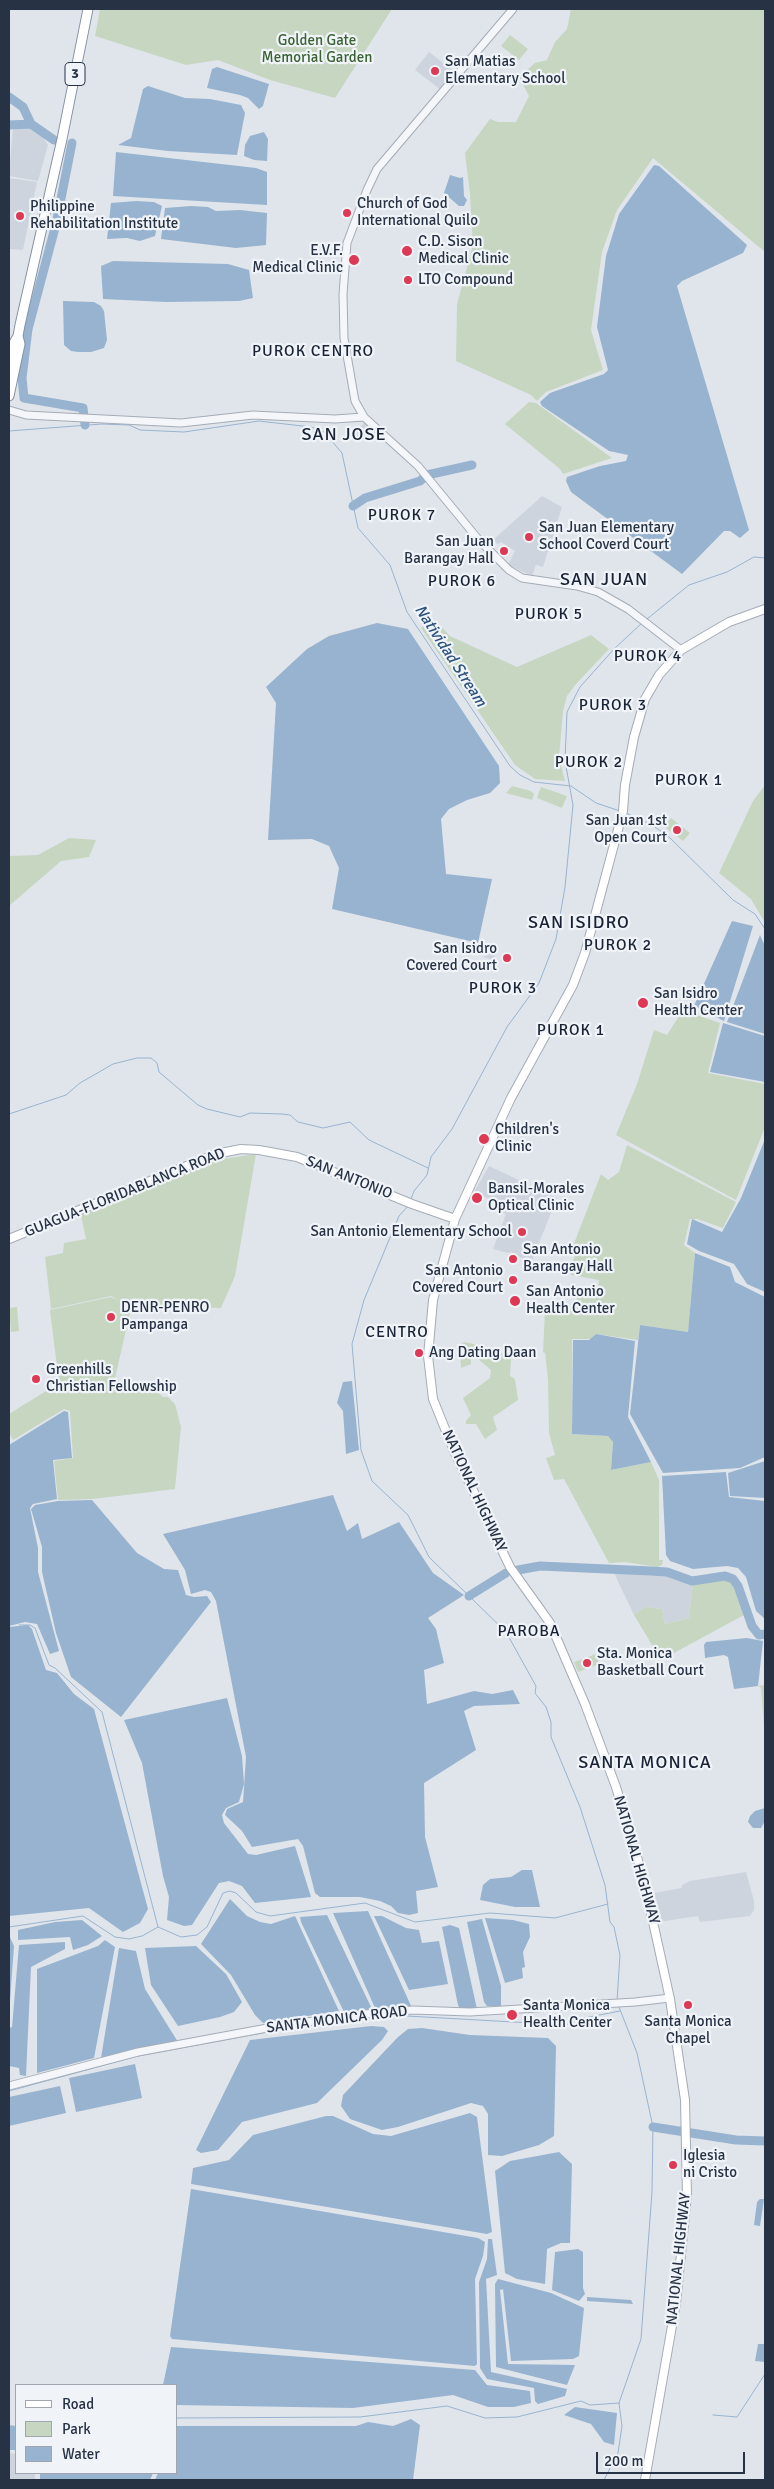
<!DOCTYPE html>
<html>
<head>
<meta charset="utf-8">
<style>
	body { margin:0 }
	#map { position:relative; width:774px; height:2489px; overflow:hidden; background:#e0e5eb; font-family:Signika,sans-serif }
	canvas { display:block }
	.frame { position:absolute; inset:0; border:10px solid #273244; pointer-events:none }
	.legend { position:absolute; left:15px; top:2384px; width:162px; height:90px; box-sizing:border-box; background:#f0f4f8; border:1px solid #a0a6b0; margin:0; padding:6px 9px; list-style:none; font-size:15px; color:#273244 }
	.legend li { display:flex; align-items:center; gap:10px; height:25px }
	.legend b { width:25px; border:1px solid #a0a6b0 }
	.scale { position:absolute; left:596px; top:2452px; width:149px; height:22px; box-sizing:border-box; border:2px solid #273244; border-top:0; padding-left:6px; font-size:15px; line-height:18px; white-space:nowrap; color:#273244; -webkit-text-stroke:4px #f0f4f8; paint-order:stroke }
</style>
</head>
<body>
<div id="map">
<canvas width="774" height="2489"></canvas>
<div class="frame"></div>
<ul class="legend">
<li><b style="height:6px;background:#fff"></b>Road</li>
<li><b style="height:14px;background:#c6d6c1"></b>Park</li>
<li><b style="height:14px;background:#98b3cf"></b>Water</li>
</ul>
<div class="scale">200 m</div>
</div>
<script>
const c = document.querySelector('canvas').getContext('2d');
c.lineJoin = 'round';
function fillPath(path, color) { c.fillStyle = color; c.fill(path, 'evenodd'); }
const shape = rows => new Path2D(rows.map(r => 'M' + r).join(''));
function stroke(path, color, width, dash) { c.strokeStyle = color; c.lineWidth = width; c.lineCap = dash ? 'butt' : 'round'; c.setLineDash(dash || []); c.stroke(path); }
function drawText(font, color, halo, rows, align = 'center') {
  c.font = font + ' Signika,sans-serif'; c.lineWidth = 4.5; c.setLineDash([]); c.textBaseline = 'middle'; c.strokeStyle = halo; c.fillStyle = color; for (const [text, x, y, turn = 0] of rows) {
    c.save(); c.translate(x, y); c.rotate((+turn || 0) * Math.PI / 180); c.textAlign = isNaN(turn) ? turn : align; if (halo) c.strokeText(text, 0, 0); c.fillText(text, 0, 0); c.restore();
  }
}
const built = shape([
	[429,52,455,72,441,90,415,70],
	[13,127,29,127,38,130,48,145,38,181,9,176],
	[9,178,37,182,23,250,9,249],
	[365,422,372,428,361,441,353,434],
	[542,496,562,507,543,567,536,565,532,576,508,565,515,551,501,542,498,544,493,540],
	[490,943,499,947,493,960,484,957],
	[489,1166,557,1198,531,1263,511,1252,508,1253,493,1249,506,1214,489,1207,492,1200,474,1192],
	[656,1570,693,1583,689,1618,665,1624,662,1609,645,1607,634,1615,614,1573,653,1573],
	[746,1872,754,1901,754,1910,750,1916,700,1922,698,1916,659,1922,654,1893,682,1888,682,1885,690,1881],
	[9,2453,16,2454,16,2473,35,2473,35,2480,9,2480]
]);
const green = shape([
	[100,9,392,9,335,98,270,80,218,60,186,65,95,36],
	[571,9,765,9,765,252,653,158,617,210,602,252,591,330,603,370,546,392,537,401,531,395,456,361,457,304,473,245,470,194,465,153,490,119,498,122,516,122,529,96,519,77,535,63,547,60,555,42,567,29],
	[510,35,528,49,519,60,501,46],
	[529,402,536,403,612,458,563,474,560,469,505,424],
	[435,620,450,636,517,667,591,635,609,649,576,684,567,696,563,711,559,757,565,781,535,779,515,765,421,628],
	[765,785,765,923,751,899,719,873,753,801],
	[512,786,531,791,534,794,532,800,506,793],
	[541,787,567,796,562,808,537,798],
	[671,818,690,833,683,841,664,826],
	[69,838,96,840,89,857,61,861,9,906,9,856,38,855],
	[683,1010,720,1023,708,1073,765,1084,765,1127,736,1200,616,1135,637,1084,654,1030,667,1035],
	[627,1145,736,1202,723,1228,697,1219,690,1219,684,1245,695,1253,688,1332,640,1325,638,1340,596,1334,590,1339,572,1339,572,1434,608,1436,613,1442,611,1470,651,1462,659,1480,659,1560,663,1560,662,1565,657,1567,625,1562,609,1563,564,1479,554,1480,546,1458,555,1455,549,1433,548,1379,545,1353,543,1352,545,1311,549,1306,575,1311,578,1292,597,1294,599,1280,571,1275,572,1263,578,1249,573,1246,601,1174,608,1180,619,1172],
	[256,1154,235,1276,221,1308,157,1306,131,1308,113,1387,130,1388,156,1381,158,1392,163,1397,168,1397,175,1404,181,1427,175,1489,93,1499,58,1500,54,1461,73,1458,70,1411,64,1409,13,1440,9,1433,9,1414,59,1383,50,1310,111,1297,119,1301,111,1296,51,1309,45,1257,63,1253,64,1243,86,1239,81,1215,194,1167,222,1159],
	[17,1307,19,1331,11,1332,9,1308],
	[464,1342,496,1349,511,1359,510,1376,515,1379,518,1400,493,1417,497,1430,485,1439,476,1424,466,1424,466,1421,471,1415,463,1398,490,1378,491,1370,477,1358,471,1359,471,1364,461,1368,460,1344],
	[725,1579,732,1580,737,1587,744,1615,661,1660,634,1615,645,1607,662,1609,665,1624,689,1618,693,1583],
	[596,1654,599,1664,578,1672,574,1662],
	[765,1685,765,1739,761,1688,758,1686]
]);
const water = shape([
	[217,67,269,84,263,106,259,109,248,98,240,95,207,88,212,69],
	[148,86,185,98,210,99,241,105,245,113,237,155,168,151,118,145,131,138,143,89],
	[264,132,268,139,267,161,254,160,244,156,245,145,250,136],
	[116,152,256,168,267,172,267,205,113,196],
	[654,165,659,166,747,245,743,253,682,281,677,286,749,530,740,538,730,531,724,531,682,574,571,492,566,481,567,477,600,466,626,461,628,455,609,451,542,406,540,402,550,393,604,374,608,370,597,327,606,256,619,214],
	[450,175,460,178,463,177,464,196,467,200,464,206,459,206,444,193],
	[136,201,154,202,162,206,155,236,140,241,127,238,107,239,111,203],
	[191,206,208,207,216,211,240,210,267,213,266,245,236,248,161,239,165,208],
	[113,261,228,264,249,270,253,298,239,301,166,302,103,299,101,266],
	[63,301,94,302,101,306,104,311,107,340,104,348,91,352,78,352,71,351,64,345],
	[377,623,408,629,499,766,500,783,490,793,467,800,449,809,441,819,446,874,492,879,478,943,332,909,339,868,329,846,312,839,268,840,276,703,266,687,307,649,329,636],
	[732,921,753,926,724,1021,694,1006],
	[760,935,765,946,765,1034,727,1022],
	[723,1023,765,1036,765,1082,710,1072],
	[765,1139,765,1292,747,1284,734,1264,699,1251,687,1244,692,1219,722,1232,741,1198],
	[695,1253,730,1267,735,1282,765,1297,765,1457,740,1468,663,1473,630,1414,640,1325,688,1332],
	[596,1334,635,1341,628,1417,651,1462,611,1470,613,1442,608,1436,572,1434,573,1340,589,1340],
	[352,1381,359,1450,346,1454,343,1411,337,1403,343,1382],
	[64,1411,68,1412,72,1458,53,1460,57,1499,33,1504,30,1508,38,1548,38,1572,59,1651,50,1654,37,1624,25,1622,9,1626,9,1445],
	[765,1461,765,1498,730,1496,728,1473],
	[726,1472,729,1497,765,1501,765,1619,756,1611,746,1577,738,1568,727,1566,693,1569,670,1561,666,1555,662,1476],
	[333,1495,347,1531,358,1523,362,1539,399,1522,433,1573,464,1595,428,1618,436,1629,444,1663,424,1670,427,1704,474,1691,492,1694,513,1690,520,1704,474,1706,464,1711,476,1750,424,1783,425,1837,438,1887,416,1891,418,1913,409,1915,398,1913,391,1906,380,1901,360,1897,320,1897,315,1893,303,1846,298,1839,252,1847,242,1831,225,1815,227,1809,243,1802,246,1757,216,1601,211,1592,205,1590,191,1594,185,1570,163,1534],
	[92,1500,137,1553,164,1569,178,1570,186,1595,194,1597,207,1596,211,1602,121,1717,71,1677,56,1633,42,1572,42,1547,31,1509,35,1505,58,1501],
	[28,1625,32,1629,46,1670,57,1673,74,1694,94,1709,148,1909,140,1923,123,1932,89,1908,9,1916,9,1627],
	[747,1638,763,1641,758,1686,734,1689,728,1657,724,1655,705,1658,704,1645,706,1642],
	[227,1698,242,1756,244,1784,239,1802,226,1808,222,1815,224,1823,248,1854,256,1855,295,1846,311,1897,255,1903,242,1886,229,1881,219,1883,192,1925,184,1926,167,1920,169,1897,163,1876,142,1763,124,1720],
	[765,1808,765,1821,761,1828,753,1828,748,1822,750,1816,755,1811],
	[522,1870,532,1870,540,1907,515,1907,480,1900,483,1885,490,1879,511,1877],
	[230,1899,247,1916,260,1922,271,1924,295,1916,339,2011,263,2023,255,2015,231,1975,201,1944],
	[368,1911,412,2008,375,2008,333,1913],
	[327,1915,372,2009,344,2012,301,1922,300,1917],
	[374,1916,382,1916,406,1928,419,1930,422,1943,439,1941,448,1984,409,1990],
	[485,1918,513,1920,529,1924,530,1937,523,1952,525,1967,522,1968,523,1978,505,1983],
	[482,1919,501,1986,501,2006,487,2006,484,2002,467,1922],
	[82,1920,102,1936,88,1945,73,1950,70,1937,18,1940,18,1930,55,1922],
	[450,1925,459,1928,477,2009,460,2009,458,2005,442,1927],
	[9,1935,14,1946,9,2015],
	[105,1940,115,1947,94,2058,37,2073,37,1969,98,1946],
	[65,1942,65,1949,31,1967,26,2076,20,2075,19,2068,9,2066,9,2028,12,2027,19,1945],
	[196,1946,226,1974,242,2002,234,2012,220,2017,178,2026,151,1985,145,1948],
	[119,1948,136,1951,145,1989,178,2042,101,2058],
	[371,2026,384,2027,388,2031,382,2040,317,2103,242,2122,218,2150,201,2153,196,2150,250,2040],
	[422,2028,470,2035,548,2038,556,2046,554,2136,539,2145,502,2156,488,2155,488,2114,483,2106,471,2103,398,2127,382,2130,350,2119,341,2106,343,2095,398,2037,408,2029],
	[135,2064,142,2098,76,2112,69,2078],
	[60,2086,66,2113,9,2126,9,2097],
	[470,2113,477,2117,492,2232,487,2234,191,2184,193,2168,229,2160,253,2135,326,2116,333,2116,373,2134,391,2136],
	[559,2152,572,2164,570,2243,561,2243,547,2249,545,2284,517,2279,505,2273,495,2171,510,2161],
	[191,2189,478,2238,485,2242,483,2256,475,2279,477,2364,475,2366,172,2339,170,2336],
	[760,2199,764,2199,760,2226,754,2225,757,2202],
	[488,2239,492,2239,497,2275,486,2279,491,2372,567,2389,565,2396,538,2404,535,2401,534,2388,487,2379,480,2368,479,2282,487,2259],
	[578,2249,583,2252,583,2288,585,2294,579,2301,552,2290,555,2252],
	[498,2279,551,2293,584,2308,579,2356,573,2359,511,2361,503,2289,500,2290,508,2364,575,2365,567,2385,496,2367,495,2284],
	[587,2297,631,2300,633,2304,587,2301],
	[758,2344,765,2344,765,2362,755,2361],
	[171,2347,475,2370,487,2385,530,2391,531,2403,514,2407,488,2407,453,2395,353,2408,176,2405,176,2385,163,2385],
	[575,2407,617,2413,614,2445,604,2442,591,2424,564,2415],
	[411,2419,420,2425,413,2480,155,2480,158,2473,176,2473,176,2426,356,2426,368,2422,393,2426],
	[9,2425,16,2426,16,2450,9,2450],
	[40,2473,153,2473,150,2480,40,2480]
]);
const stream = shape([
	[9,431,102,424,129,425,140,430,184,432,259,421,311,427,324,432,342,453,358,528,390,565,407,612,510,766,520,775,534,782,571,786,596,803,620,811],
	[647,619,689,585,727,572,754,557,765,558],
	[626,813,652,825,668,836,733,900,755,914,765,929],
	[9,1114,66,1095,80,1083,113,1064,137,1058,151,1058,157,1063,159,1072,198,1105,207,1109,240,1117,250,1113,282,1114,290,1115,298,1122,323,1128,350,1122,369,1140,428,1168],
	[411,1199,414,1191,427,1175,431,1157,452,1129,507,1027,539,983,556,939,565,887,573,805,565,761,567,712,580,687,614,649,642,623],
	[409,1205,399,1216,364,1300,352,1344,361,1450,372,1481,408,1515,429,1557,506,1632,536,1686,535,1693,546,1707,551,1722,551,1737,580,1807,605,1885,610,1922,614,1927,620,1955,617,2001],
	[19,1625,30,1625,35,1628,49,1665,55,1668,102,1712,158,1927,181,1937,197,1935,207,1927,223,1893,230,1891,236,1893,256,1912,270,1916,365,1903,415,1922,490,1913,555,1918,608,1904],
	[9,1927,83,1916,115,1937,129,1939,142,1936,158,1927],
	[389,2015,549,2024,568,2024,584,2018,620,2011],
	[9,2091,138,2056,278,2030,368,2017],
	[713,2415,737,2417,765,2374],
	[176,2418,360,2417,447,2406,485,2418,517,2417,581,2401,590,2405,619,2403],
	[604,2480,618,2453,622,2426,619,2403,641,2339,652,2192,653,2127,637,2053,619,2007]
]);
const river = shape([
	[9,97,23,107,31,124,54,140],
	[9,125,31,124],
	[72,143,56,224,28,329,22,378,24,398,83,408,85,425],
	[353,506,365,498,420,481,427,475,472,465],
	[518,1570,540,1566,651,1571,667,1572,692,1581,725,1576,733,1579,738,1586,752,1626,759,1635,765,1634],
	[469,1596,506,1573],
	[653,2127,736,2140,765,2141]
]);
const tertiary = shape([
	[513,9,377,169,367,190,347,243,343,294,344,338,355,401,364,417,418,466,478,539,509,570,522,578,577,586,598,592,628,609,681,650],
	[9,410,26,415,181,423,253,415,335,419,364,417],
	[9,2086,138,2052,278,2026,365,2014,413,2010,470,2012,635,2002,670,1998]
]);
const secondary = shape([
	[9,1239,216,1154,241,1149,259,1150,297,1157,412,1204,455,1219],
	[645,2480,676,2303,687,2195,685,2100,670,1999,644,1881,616,1787,585,1704,550,1623,510,1567,454,1451,433,1399,428,1356,433,1300,455,1219,511,1098,573,985,585,953,623,811,625,785,634,737,645,699,659,675,681,650,729,622,765,609]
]);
const trunk = shape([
	[9,365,14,343,18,336],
	[9,396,20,344,18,336,20,325,62,139,88,9]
]);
const markers = [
	[435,71,5,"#dd3854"],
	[347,213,5,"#dd3854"],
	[20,216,5,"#dd3854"],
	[407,251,6,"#dd3854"],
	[354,260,6,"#dd3854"],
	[408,280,5,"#dd3854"],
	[529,537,5,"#dd3854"],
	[504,551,5,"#dd3854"],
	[677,830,5,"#dd3854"],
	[507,958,5,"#dd3854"],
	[643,1003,6,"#dd3854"],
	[484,1139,6,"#dd3854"],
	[477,1198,6,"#dd3854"],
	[522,1232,5,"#dd3854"],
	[513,1259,5,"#dd3854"],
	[513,1280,5,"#dd3854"],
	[515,1301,6,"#dd3854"],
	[111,1317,5,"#dd3854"],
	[419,1353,5,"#dd3854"],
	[36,1379,5,"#dd3854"],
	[587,1663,5,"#dd3854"],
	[688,2005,5,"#dd3854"],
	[512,2015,6,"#dd3854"],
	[673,2165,5,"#dd3854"]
];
const shields = [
	[75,74,20]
];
const shieldNames = [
	["3",75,74]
];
const parkNames = [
	["Golden Gate",317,41],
	["Memorial Garden",317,58]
];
const poiNames = [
	["San Matias",445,62],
	["Elementary School",445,79],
	["Church of God",357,204],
	["International Quilo",357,221],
	["Philippine",30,207],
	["Rehabilitation Institute",30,224],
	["C.D. Sison",418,242],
	["Medical Clinic",418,259],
	["E.V.F.",343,251,"right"],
	["Medical Clinic",343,268,"right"],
	["LTO Compound",418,280],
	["San Juan Elementary",539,528],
	["School Coverd Court",539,545],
	["San Juan",494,542,"right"],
	["Barangay Hall",494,559,"right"],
	["San Juan 1st",667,821,"right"],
	["Open Court",667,838,"right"],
	["San Isidro",497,949,"right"],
	["Covered Court",497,966,"right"],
	["San Isidro",654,994],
	["Health Center",654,1011],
	["Children's",495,1130],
	["Clinic",495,1147],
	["Bansil-Morales",488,1189],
	["Optical Clinic",488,1206],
	["San Antonio Elementary School",512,1232,"right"],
	["San Antonio",523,1250],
	["Barangay Hall",523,1267],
	["San Antonio",503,1271,"right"],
	["Covered Court",503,1288,"right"],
	["San Antonio",526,1292],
	["Health Center",526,1309],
	["DENR-PENRO",121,1308],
	["Pampanga",121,1325],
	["Ang Dating Daan",429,1353],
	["Greenhills",46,1370],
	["Christian Fellowship",46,1387],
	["Sta. Monica",597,1654],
	["Basketball Court",597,1671],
	["Santa Monica",523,2006],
	["Health Center",523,2023],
	["Santa Monica",688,2022,"center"],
	["Chapel",688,2039,"center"],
	["Iglesia",683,2156],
	["ni Cristo",683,2173]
];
const streetNames = [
	["SAN ANTONIO",349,1178,22],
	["GUAGUA-FLORIDABLANCA ROAD",125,1193,-22],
	["NATIONAL HIGHWAY",474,1491,65],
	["NATIONAL HIGHWAY",636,1860,74],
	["SANTA MONICA ROAD",337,2020,-7],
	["NATIONAL HIGHWAY",679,2259,-84]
];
const neighbourhoodNames = [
	["PUROK CENTRO",313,352],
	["PUROK 7",402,516],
	["PUROK 6",462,582],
	["PUROK 5",549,615],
	["PUROK 4",648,657],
	["PUROK 3",613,706],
	["PUROK 2",589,763],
	["PUROK 1",689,781],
	["PUROK 2",618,946],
	["PUROK 3",503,989],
	["PUROK 1",571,1031],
	["CENTRO",397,1333],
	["PAROBA",529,1632]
];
const waterNames = [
	["Natividad Stream",450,656,57]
];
const quarterNames = [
	["SAN JOSE",344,435],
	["SAN JUAN",604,580],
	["SAN ISIDRO",579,923],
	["SANTA MONICA",645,1763]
];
fillPath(built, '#ced4dd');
fillPath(green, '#c6d6c1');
fillPath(water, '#98b3cf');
stroke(stream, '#98b3cf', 1);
stroke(river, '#98b3cf', 9);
stroke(tertiary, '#a5acb6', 9);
stroke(secondary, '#a5acb6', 10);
stroke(trunk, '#8692a3', 11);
stroke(tertiary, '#f4f6f9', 7);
stroke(secondary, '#fff', 8);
stroke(trunk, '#fff', 9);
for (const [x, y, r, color] of markers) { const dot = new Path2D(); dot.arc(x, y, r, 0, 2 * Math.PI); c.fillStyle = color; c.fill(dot); stroke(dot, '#f0f4f8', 2); }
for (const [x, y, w] of shields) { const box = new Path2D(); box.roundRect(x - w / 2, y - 11.5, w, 23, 4); c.fillStyle = '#f0f4f8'; c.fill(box); stroke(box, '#273244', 1); }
drawText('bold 14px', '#273244', null, shieldNames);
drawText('15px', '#3c6233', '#f0f4f8', parkNames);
drawText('15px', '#273244', '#f0f4f8', poiNames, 'left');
drawText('15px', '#273244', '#f0f4f8', streetNames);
c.letterSpacing = '1px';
drawText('16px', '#192335', '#f0f4f8', neighbourhoodNames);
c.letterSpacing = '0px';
drawText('italic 16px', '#2c527d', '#f0f4f8', waterNames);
c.letterSpacing = '1px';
drawText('18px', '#192335', '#f0f4f8', quarterNames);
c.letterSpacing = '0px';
</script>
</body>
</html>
